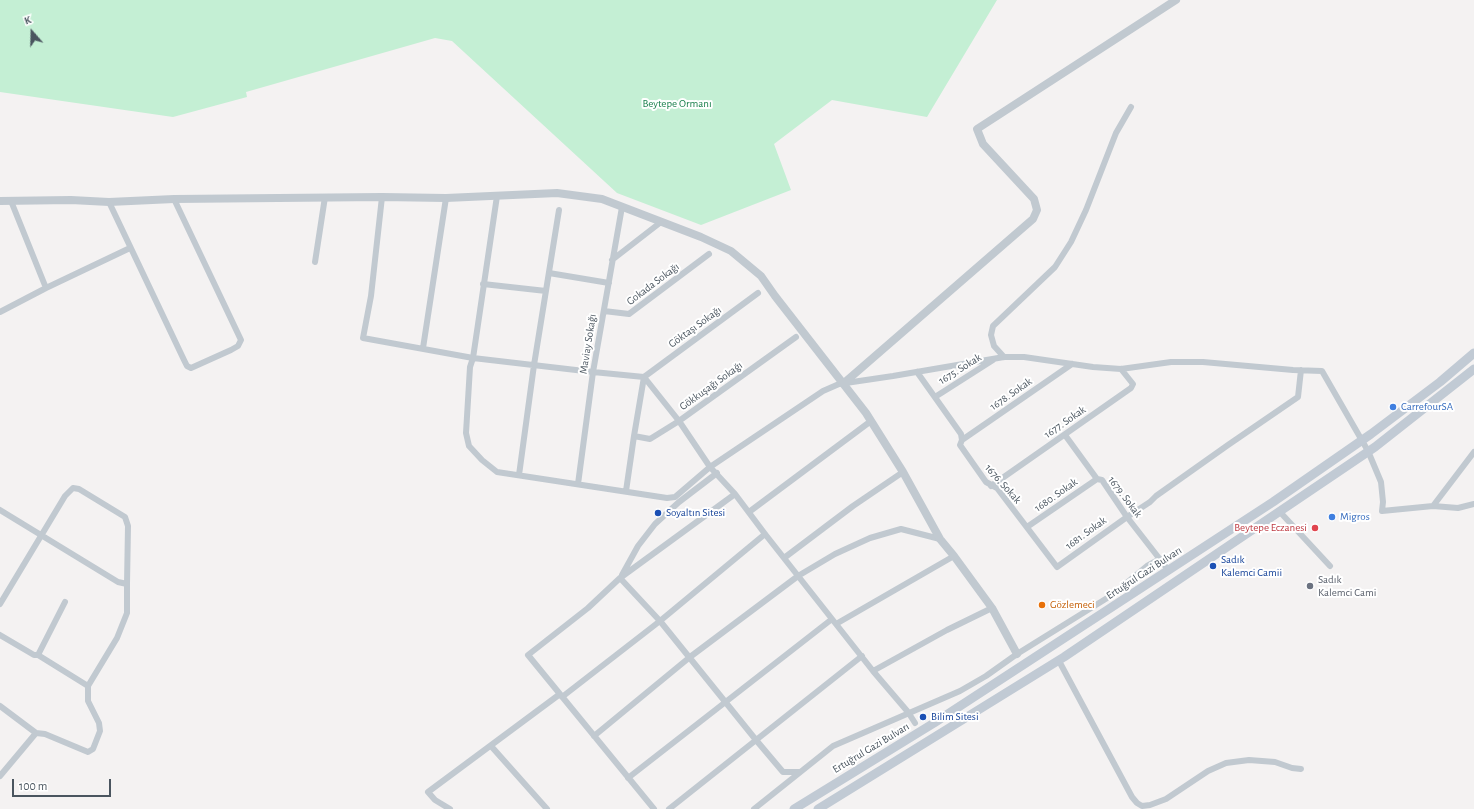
<!DOCTYPE html>
<html>
<head>
<meta charset="utf-8">
<style>
	body { margin:0 }
	#map { position:relative; width:1474px; height:809px; overflow:hidden; background:#f4f2f2; font-family:"Alegreya Sans",sans-serif }
	canvas { display:block }
	.north { position:absolute; left:12px; top:12px; width:40px; height:40px; -webkit-text-stroke:3px #fff; paint-order:stroke; rotate:340deg; font-size:11px; font-weight:700; line-height:16px; text-align:center; color:#4a555f }
	.north::after { content:''; display:block; margin:auto; width:14px; height:18px; background:#4a555f; clip-path:polygon(50% 0,100% 100%,50% 72%,0 100%) }
	.scale { position:absolute; left:12px; top:779px; width:99px; height:18px; box-sizing:border-box; border:2px solid #4a555f; border-top:0; padding-left:5px; font-size:12px; line-height:14px; white-space:nowrap; color:#4a555f; -webkit-text-stroke:3px #fff; paint-order:stroke }
</style>
</head>
<body>
<div id="map">
<canvas width="1474" height="809"></canvas>
<div class="north">K</div>
<div class="scale">100 m</div>
</div>
<script>
const c = document.querySelector('canvas').getContext('2d');
c.lineJoin = 'round';
function fillPath(path, color) { c.fillStyle = color; c.fill(path, 'evenodd'); }
const shape = rows => new Path2D(rows.map(r => 'M' + r).join(''));
function stroke(path, color, width, dash) { c.strokeStyle = color; c.lineWidth = width; c.lineCap = dash ? 'butt' : 'round'; c.setLineDash(dash || []); c.stroke(path); }
function drawText(font, color, halo, rows, align = 'center') {
  c.font = font + ' "Alegreya Sans",sans-serif'; c.lineWidth = 4; c.setLineDash([]); c.textBaseline = 'middle'; c.strokeStyle = halo; c.fillStyle = color; for (const [text, x, y, turn = 0] of rows) {
    c.save(); c.translate(x, y); c.rotate((+turn || 0) * Math.PI / 180); c.textAlign = isNaN(turn) ? turn : align; if (halo) c.strokeText(text, 0, 0); c.fillText(text, 0, 0); c.restore();
  }
}
const green = shape([
	[0,0,997,0,927,117,832,100,774,144,791,190,701,225,617,193,452,41,435,38,246,92,247,97,173,117,0,92]
]);
const minor = shape([
	[497,196,473,358,470,367,466,433,469,446,482,460,497,472,667,498,675,497,710,467,823,391,839,384,893,376,1004,357,1024,357,1093,367,1121,369,1171,362,1203,362,1293,370,1322,371,1368,451,1381,482,1383,502,1382,511,1433,506,1458,508,1474,504],
	[382,197,371,296,363,338,473,358,593,372,644,377,679,421,710,467,735,494,765,534,873,671,908,712,915,723],
	[11,201,46,288],
	[109,202,184,360,187,366,191,368,231,350,238,346,241,340,174,199],
	[612,260,661,222],
	[315,262,325,197],
	[549,273,609,283],
	[483,284,546,291],
	[604,311,629,314,709,254],
	[0,312,46,288,130,248],
	[423,348,446,198],
	[1004,357,994,346,991,335,993,326,1055,267,1071,242,1086,210,1116,133,1131,107],
	[917,372,961,434,962,440,960,445,986,482,997,488,1057,567,1127,517,1150,502,1156,496,1228,445,1298,397,1301,370],
	[935,397,993,360],
	[1065,435,1097,479,1102,480,1127,517,1169,571],
	[634,436,650,439,679,421,796,337],
	[962,440,1072,364],
	[519,475,534,365,559,210],
	[578,484,593,372,622,207],
	[991,486,1131,388,1133,384,1121,369],
	[626,491,634,436,644,377,758,293],
	[1433,506,1474,452],
	[0,510,118,582,127,584,127,613,117,638,88,686],
	[749,512,871,421],
	[1280,512,1330,566],
	[1027,527,1097,479],
	[784,558,853,506,903,472],
	[622,575,638,546,655,524,679,502,717,473],
	[620,578,660,621,756,740,783,772,800,772],
	[0,604,65,496,73,488,79,489,125,517,128,526,127,584],
	[836,624,954,556],
	[0,635,34,655,38,655,65,602],
	[1059,661,1132,797,1137,803,1142,806,1150,805,1166,799,1208,771,1226,763,1249,760,1275,762,1292,768,1301,769],
	[873,671,947,630,992,608],
	[562,697,660,621,765,534],
	[0,706,36,733,0,776],
	[36,733,45,734,88,752,93,749,100,731,99,723,88,701,88,686,38,655],
	[594,736,690,657,798,576,835,554,870,538,901,529,940,539],
	[491,746,547,809],
	[628,778,832,619],
	[450,809,435,800,428,792,560,694],
	[654,809,528,655,588,608,620,578,735,494],
	[669,809,862,656],
	[754,809,833,746,960,691,986,676,1017,654,1112,595,1147,566,1160,559]
]);
const tertiary = shape([
	[0,201,71,200,109,202,174,199,382,197,446,198,557,193,602,199,701,237,731,251,761,276,775,296,866,413,903,472,940,539,954,556,992,608,1017,654],
	[844,383,1033,219,1037,210,1034,199,983,144,977,129,1176,0]
]);
const secondary = shape([
	[794,809,934,723,1273,502,1371,434,1440,382,1474,353],
	[818,809,1064,657,1375,447,1474,369]
]);
const markers = [
	[1393,407,4,"#3f7fe0"],
	[658,513,4,"#1a4fb4"],
	[1332,517,4,"#3f7fe0"],
	[1315,528,4,"#e0444e"],
	[1213,566,4,"#1a4fb4"],
	[1310,586,4,"#6b7280"],
	[1042,605,4,"#e8710a"],
	[923,717,4,"#1a4fb4"]
];
const parkNames = [
	["Beytepe Ormanı",677,104]
];
const streetNames = [
	["Gokada Sokağı",653,284,-37],
	["Göktaşı Sokağı",695,327,-36],
	["Maviay Sokağı",588,344,-81],
	["1675. Sokak",960,369,-32],
	["Gökkuşağı Sokağı",711,386,-36],
	["1678. Sokak",1011,394,-35],
	["1677. Sokak",1065,422,-35],
	["1676. Sokak",1003,484,48],
	["1680. Sokak",1056,495,-35],
	["1679. Sokak",1125,497,53],
	["1681. Sokak",1086,533,-36],
	["Ertuğrul Gazi Bulvarı",1144,573,-33],
	["Ertuğrul Gazi Bulvarı",871,748,-31]
];
const shopNames = [
	["CarrefourSA",1401,407],
	["Migros",1340,517]
];
const transitNames = [
	["Soyaltın Sitesi",666,513],
	["Sadık",1221,560],
	["Kalemci Camii",1221,573],
	["Bilim Sitesi",931,717]
];
const healthNames = [
	["Beytepe Eczanesi",1307,528]
];
const worshipNames = [
	["Sadık",1318,580],
	["Kalemci Cami",1318,593]
];
const foodNames = [
	["Gözlemeci",1050,605]
];
fillPath(green, '#c4efd4');
stroke(minor, '#c1c9d0', 6);
stroke(tertiary, '#c1c9d0', 8);
stroke(secondary, '#c1cad4', 9);
for (const [x, y, r, color] of markers) { const dot = new Path2D(); dot.arc(x, y, r, 0, 2 * Math.PI); c.fillStyle = color; c.fill(dot); stroke(dot, '#fff', 1.5); }
drawText('11px', '#1b804d', '#fff', parkNames);
drawText('11px', '#4a555f', '#fff', streetNames);
drawText('11px', '#366cbe', '#fff', shopNames, 'left');
drawText('11px', '#164399', '#fff', transitNames, 'left');
drawText('11px', '#be3a42', '#fff', healthNames, 'right');
drawText('11px', '#5b616d', '#fff', worshipNames, 'left');
drawText('11px', '#c56008', '#fff', foodNames, 'left');
</script>
</body>
</html>
